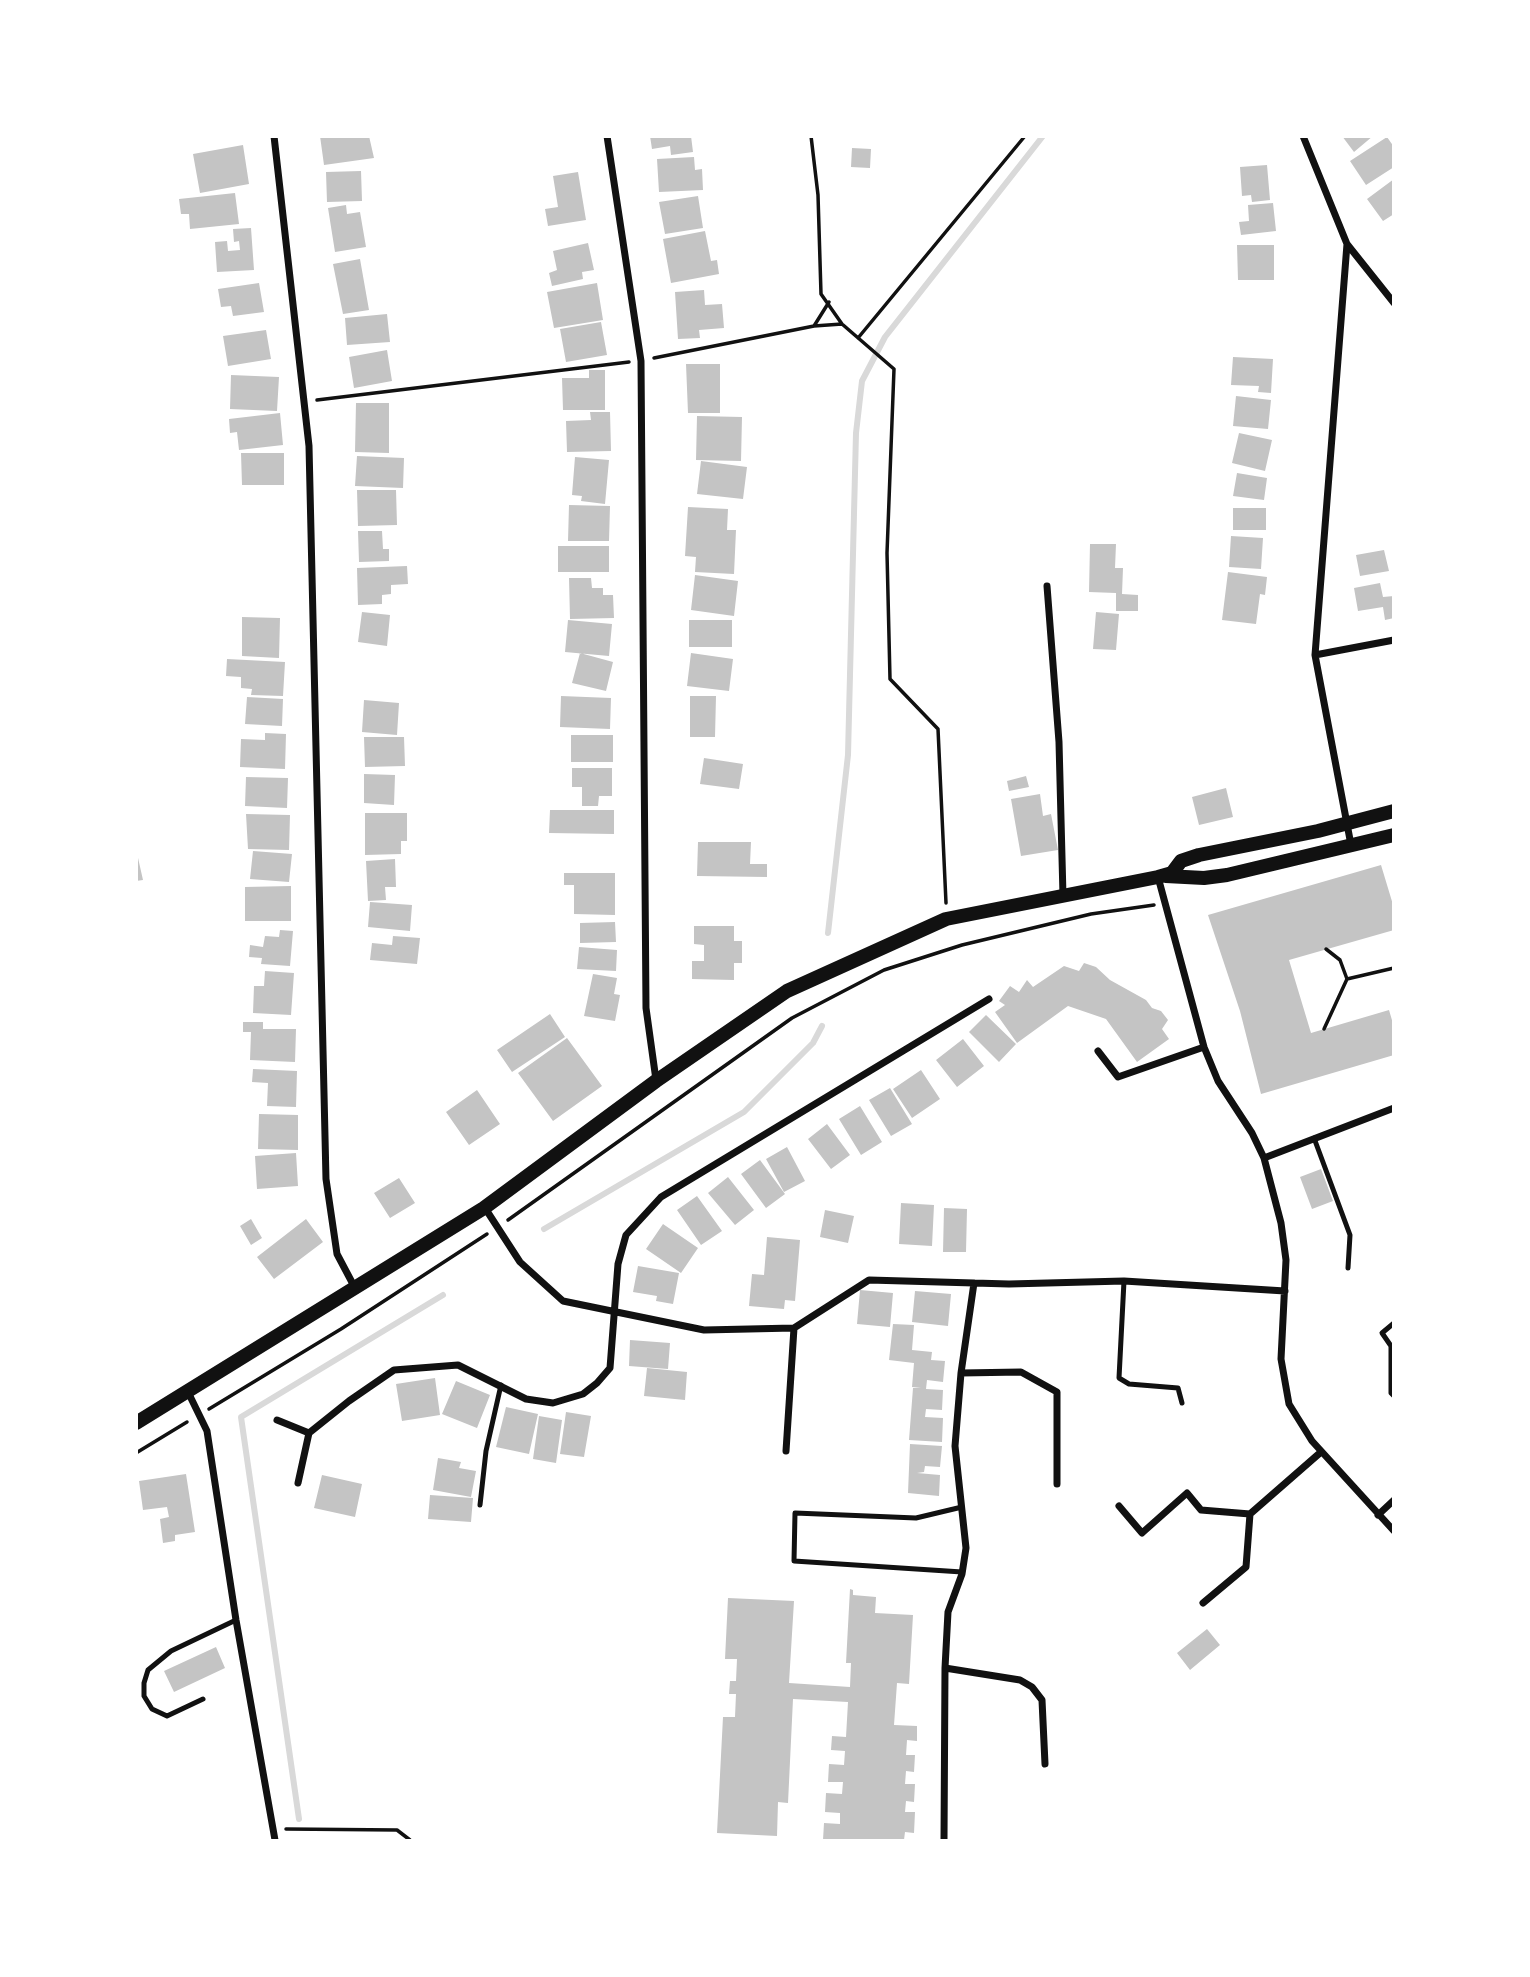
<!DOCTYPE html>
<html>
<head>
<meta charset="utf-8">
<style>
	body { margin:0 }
	#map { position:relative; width:1530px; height:1977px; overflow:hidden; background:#fff; font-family:"Source Serif 4",serif }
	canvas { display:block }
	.frame { position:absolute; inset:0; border:138px solid #fff; pointer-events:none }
</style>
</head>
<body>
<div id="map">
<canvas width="1530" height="1977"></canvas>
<div class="frame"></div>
</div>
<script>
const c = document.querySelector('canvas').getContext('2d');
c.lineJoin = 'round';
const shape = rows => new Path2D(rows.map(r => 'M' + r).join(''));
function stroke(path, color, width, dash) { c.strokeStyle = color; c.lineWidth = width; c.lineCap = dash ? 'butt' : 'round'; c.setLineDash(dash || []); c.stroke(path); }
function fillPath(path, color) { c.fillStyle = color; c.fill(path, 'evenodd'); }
const stream = shape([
	[828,933,848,755,856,433,862,381,885,337,1043,136],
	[544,1229,744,1112,813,1043,822,1026],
	[299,1819,241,1417,443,1295]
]);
const building = shape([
	[320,136,369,136,374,158,324,165],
	[650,136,691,136,693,152,671,155,670,146,652,149],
	[1342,136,1373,136,1354,152],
	[1387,137,1394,147,1394,167,1366,185,1350,161],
	[243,145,249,184,200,193,193,154],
	[852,148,871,149,870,168,851,167],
	[694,157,695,170,702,169,703,190,659,192,657,159],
	[1267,165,1270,200,1252,202,1251,195,1242,196,1240,167],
	[361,171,362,201,327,202,326,172],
	[578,172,586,220,548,226,545,209,558,207,553,176],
	[1394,179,1394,214,1383,221,1367,199],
	[235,193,239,224,190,229,189,214,181,214,179,199],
	[698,196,703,228,665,234,659,202],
	[1273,203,1276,231,1241,235,1239,222,1249,221,1248,205],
	[346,205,347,214,360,212,366,247,335,252,328,208],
	[251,228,254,270,217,272,215,242,227,241,228,251,240,250,239,241,234,242,233,229],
	[705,231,711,261,717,260,719,274,671,283,663,239],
	[588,243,594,270,582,272,583,279,552,286,549,273,557,270,553,251],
	[1237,245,1274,245,1274,280,1238,280],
	[360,259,369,310,343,314,333,264],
	[259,283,264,312,233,316,231,306,221,307,218,289],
	[597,283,603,320,554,328,547,292],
	[704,290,705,305,722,304,724,328,699,330,700,338,678,339,675,292],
	[387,314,390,342,347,345,345,318],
	[601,322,607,355,566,362,560,329],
	[266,330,271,359,228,366,223,336],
	[387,350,392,381,354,388,349,357],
	[1233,357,1273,359,1271,393,1258,392,1259,386,1231,385],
	[686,364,720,364,720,413,688,413],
	[589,370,605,370,605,410,563,410,562,378,589,378],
	[231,375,279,377,277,411,230,409],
	[1236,396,1271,400,1268,429,1233,426],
	[356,403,389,403,389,453,355,452],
	[590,412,610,412,611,451,567,452,566,421,591,420],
	[280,413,283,445,239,450,237,432,230,433,229,419],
	[697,416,742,417,741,461,696,460],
	[1239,433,1272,440,1265,471,1232,463],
	[241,453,284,453,284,485,242,485],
	[357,456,404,458,403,488,355,486],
	[575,457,609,460,605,504,581,501,582,496,572,495],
	[701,461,747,467,743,499,697,494],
	[1237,473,1267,478,1264,500,1233,496],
	[357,490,396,490,397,525,358,526],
	[569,505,610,506,609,541,568,541],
	[688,507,728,509,727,530,736,530,734,574,695,572,696,557,685,556],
	[1233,508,1266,508,1266,530,1233,530],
	[358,531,382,531,383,549,389,549,389,561,359,562],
	[1231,536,1263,538,1261,569,1229,567],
	[1090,544,1116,544,1115,568,1123,568,1122,594,1138,595,1138,611,1116,611,1116,593,1089,592],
	[558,546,609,546,609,572,558,572],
	[1384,550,1389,571,1360,576,1356,555],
	[407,566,408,584,391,585,391,594,382,595,382,604,358,605,357,568],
	[1228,572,1267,577,1265,595,1260,594,1256,624,1222,620],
	[695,575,738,581,734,616,691,610],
	[569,578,591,578,592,588,603,588,603,595,613,595,614,618,570,619],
	[1380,583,1383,597,1394,596,1394,618,1385,620,1383,607,1358,611,1354,588],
	[362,612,390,615,387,646,358,642],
	[1096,612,1119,614,1116,650,1093,649],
	[242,617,280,618,279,658,242,656],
	[568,620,612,624,609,656,565,652],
	[689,620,732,620,732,647,689,647],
	[580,653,613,662,606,691,572,683],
	[691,653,733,659,729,691,687,686],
	[227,659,285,662,283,696,251,695,252,689,241,688,241,677,226,676],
	[561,696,611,698,610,729,560,727],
	[690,696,716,696,715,737,690,737],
	[247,697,283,699,282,726,245,724],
	[364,700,399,703,397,735,362,732],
	[265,733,286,734,285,769,240,767,241,739,265,740],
	[571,735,613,735,613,762,571,762],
	[364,737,404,737,405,766,365,767],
	[704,758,743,764,739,789,700,784],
	[572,768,612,768,612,796,599,796,598,806,582,806,582,787,572,787],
	[364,774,395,775,394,805,364,803],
	[1026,776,1029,787,1009,791,1007,781],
	[246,777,288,778,287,808,245,806],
	[1226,788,1233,817,1199,825,1192,797],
	[1040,794,1043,816,1051,814,1058,850,1021,856,1011,799],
	[550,810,614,810,614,834,549,833],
	[365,813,407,813,407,841,401,841,401,854,365,855],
	[246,814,290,815,289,850,248,849],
	[698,842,751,842,750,864,767,864,767,877,697,876],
	[136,849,143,880,136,881],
	[253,851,292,854,289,882,250,879],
	[395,859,396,887,385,887,386,900,368,901,366,861],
	[1381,865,1394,908,1394,930,1289,960,1311,1033,1389,1010,1394,1027,1394,1055,1261,1094,1240,1011,1208,915],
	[564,873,615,873,615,915,574,914,574,885,564,885],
	[291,886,291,921,245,921,245,887],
	[370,902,412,905,410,931,368,927],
	[615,922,616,942,580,943,580,923],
	[694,926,734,926,734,941,742,941,742,963,734,963,734,980,692,979,692,961,704,961,704,945,694,944],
	[280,930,293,931,290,966,261,964,262,958,249,957,250,945,263,947,265,936,279,937],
	[393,936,420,938,417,964,370,960,372,943,392,945],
	[579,947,617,950,616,971,577,969],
	[1084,963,1096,967,1110,980,1146,1000,1152,1008,1161,1011,1168,1020,1162,1029,1169,1039,1137,1062,1106,1019,1068,1006,1017,1043,995,1012,1005,1005,999,1001,1010,986,1019,992,1027,980,1033,987,1064,966,1079,971],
	[265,971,294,973,291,1015,253,1013,254,986,264,986],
	[593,974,617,978,614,994,620,995,615,1021,584,1016],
	[550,1014,565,1037,512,1072,497,1050],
	[986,1015,1016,1044,999,1062,969,1032],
	[243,1022,263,1022,263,1029,296,1029,295,1062,250,1060,251,1032,243,1032],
	[567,1038,602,1086,553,1121,518,1073],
	[963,1039,984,1066,957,1087,936,1060],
	[253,1069,297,1071,296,1107,267,1106,268,1083,252,1082],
	[921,1070,940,1099,912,1118,893,1089],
	[890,1088,912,1124,891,1136,869,1100],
	[477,1090,500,1124,469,1145,446,1112],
	[860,1106,882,1142,861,1155,839,1119],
	[259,1114,298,1115,298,1150,258,1149],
	[827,1124,850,1155,831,1169,808,1139],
	[787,1147,805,1181,784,1192,766,1159],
	[296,1153,298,1186,257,1189,255,1156],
	[760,1160,785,1194,766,1208,741,1174],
	[1321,1169,1333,1201,1312,1209,1300,1177],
	[728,1177,754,1210,735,1225,708,1193],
	[399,1178,415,1203,390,1218,374,1193],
	[697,1196,722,1231,701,1245,677,1210],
	[901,1203,934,1205,932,1246,899,1244],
	[944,1208,967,1209,966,1252,943,1252],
	[825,1210,854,1216,848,1243,820,1237],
	[251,1219,262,1238,251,1245,240,1226],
	[306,1219,323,1242,274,1279,257,1257],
	[663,1224,698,1248,681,1273,646,1249],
	[767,1237,800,1240,795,1301,785,1300,784,1309,749,1306,752,1274,764,1275],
	[638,1266,679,1273,673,1304,656,1301,657,1296,633,1292],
	[860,1290,893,1293,890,1327,857,1324],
	[915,1291,951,1294,948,1326,912,1322],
	[893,1324,914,1325,912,1350,932,1352,931,1360,945,1361,943,1382,927,1380,926,1389,943,1390,942,1410,926,1409,925,1417,943,1418,942,1442,909,1440,913,1388,921,1388,912,1387,914,1363,889,1360],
	[630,1340,670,1343,668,1369,629,1366],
	[647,1368,687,1372,685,1400,644,1396],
	[435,1378,440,1415,402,1421,396,1384],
	[456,1381,490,1395,477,1428,442,1414],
	[506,1407,538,1414,529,1454,496,1447],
	[566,1412,591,1416,584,1457,560,1454],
	[539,1416,562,1420,556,1463,533,1459],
	[910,1444,942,1446,940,1467,925,1466,924,1472,917,1473,940,1475,939,1496,908,1493],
	[438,1458,461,1462,459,1468,476,1471,471,1497,433,1490],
	[186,1474,195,1532,175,1535,175,1541,163,1543,160,1519,169,1517,167,1507,143,1510,139,1481],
	[322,1475,362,1484,355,1517,314,1508],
	[430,1495,473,1498,471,1522,428,1519],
	[850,1589,853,1590,853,1595,876,1597,875,1613,913,1615,909,1684,897,1683,894,1725,917,1726,917,1741,907,1740,906,1755,915,1755,914,1772,906,1771,905,1784,915,1784,914,1802,906,1801,905,1812,915,1812,914,1833,905,1832,904,1840,823,1840,824,1823,840,1824,840,1813,825,1812,826,1793,842,1794,843,1782,828,1782,829,1764,844,1765,845,1751,831,1750,832,1736,846,1737,848,1702,793,1699,788,1803,778,1802,777,1836,717,1833,723,1717,735,1717,736,1694,729,1694,730,1681,736,1681,737,1659,725,1659,728,1598,794,1601,789,1683,850,1687,851,1663,846,1663],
	[1207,1629,1220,1645,1190,1670,1177,1653],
	[216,1647,225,1668,174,1692,164,1671]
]);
const path = shape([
	[811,136,818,195,821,294,842,324,894,369,887,553,890,679,938,729,946,903],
	[814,326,829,302],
	[858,338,1025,136],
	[654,358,814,326,842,324],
	[317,400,629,362],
	[1326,949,1340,960,1347,979],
	[1324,1029,1347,979,1394,968],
	[508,1220,792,1018,884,970,962,945,1091,914,1154,905],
	[209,1409,341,1329,487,1234],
	[136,1453,187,1422],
	[286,1829,397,1830,410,1840]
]);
const service = shape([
	[1314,1138,1350,1235,1348,1268],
	[1124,1281,1119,1378,1129,1384,1178,1388,1182,1403],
	[1394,1323,1382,1333,1391,1346,1391,1393,1394,1396],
	[480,1505,486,1451,501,1385],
	[962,1572,794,1561,795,1513,916,1518,962,1507],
	[203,1699,167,1716,152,1709,144,1696,144,1683,148,1670,171,1651,236,1620]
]);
const minor = shape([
	[274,136,309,446,326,1179,337,1254,355,1288],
	[607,136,641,361,646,1008,656,1080],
	[1303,136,1347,244,1315,655,1351,845],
	[1347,244,1394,303],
	[1047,586,1059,742,1063,896],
	[1315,655,1394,640],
	[1158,877,1204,1047,1218,1081,1252,1133,1264,1158,1281,1223,1286,1260,1281,1359,1289,1404,1312,1441,1394,1531],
	[1098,1051,1118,1077,1204,1047],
	[1264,1158,1394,1108],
	[485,1208,520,1262,563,1301,704,1330,794,1328,869,1280,1009,1284,1124,1281,1285,1291],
	[961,1373,1021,1372,1057,1392,1057,1484],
	[188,1392,207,1431,236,1620,275,1840],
	[277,1420,309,1433],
	[786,1451,794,1328],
	[298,1483,309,1433,349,1401,394,1370,458,1365,526,1399,553,1403,583,1394,597,1383,610,1368,618,1264,626,1235,661,1197,989,999],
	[1119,1506,1142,1533,1187,1493,1201,1510,1250,1514,1321,1452],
	[1378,1515,1394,1500],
	[1203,1603,1246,1567,1250,1514],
	[945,1668,1020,1680,1032,1687,1042,1700,1045,1764],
	[944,1840,945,1668,948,1612,962,1574,966,1548,955,1446,961,1373,974,1283]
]);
const secondary = shape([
	[1166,876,1204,878,1227,875,1394,835],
	[136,1423,484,1208,656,1081,787,991,946,919,1158,877,1172,873,1181,861,1199,855,1318,831,1394,811]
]);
stroke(stream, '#d9d9d9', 6);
fillPath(building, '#c4c4c4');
stroke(path, '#111', 3.5);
stroke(service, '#111', 5);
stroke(minor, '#111', 7);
stroke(secondary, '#111', 14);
</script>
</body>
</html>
